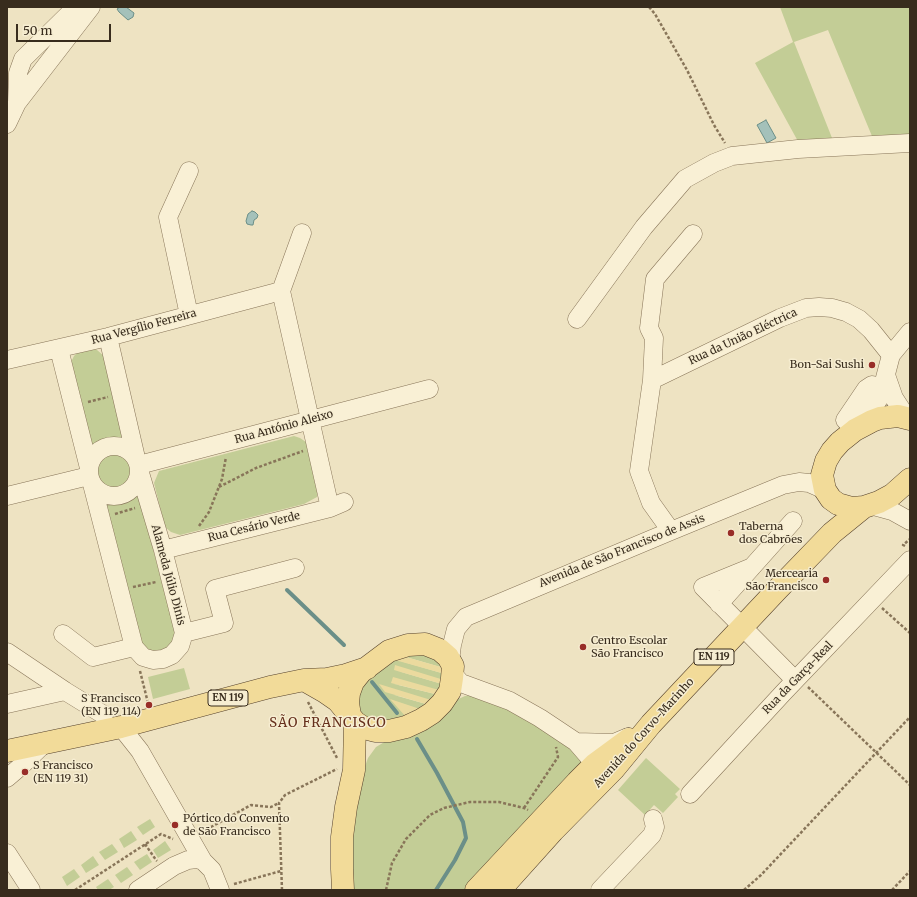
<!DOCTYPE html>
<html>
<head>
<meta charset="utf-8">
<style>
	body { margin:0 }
	#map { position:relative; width:917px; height:897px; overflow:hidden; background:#eee3c2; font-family:Merriweather,serif }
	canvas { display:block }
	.frame { position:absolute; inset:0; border:8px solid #382c1d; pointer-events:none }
	.scale { position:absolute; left:16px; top:24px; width:95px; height:18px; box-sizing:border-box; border:2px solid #382c1d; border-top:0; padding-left:5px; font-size:12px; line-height:14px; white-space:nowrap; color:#382c1d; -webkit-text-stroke:3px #f6edd1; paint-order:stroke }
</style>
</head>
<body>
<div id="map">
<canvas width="917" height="897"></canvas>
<div class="frame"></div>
<div class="scale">50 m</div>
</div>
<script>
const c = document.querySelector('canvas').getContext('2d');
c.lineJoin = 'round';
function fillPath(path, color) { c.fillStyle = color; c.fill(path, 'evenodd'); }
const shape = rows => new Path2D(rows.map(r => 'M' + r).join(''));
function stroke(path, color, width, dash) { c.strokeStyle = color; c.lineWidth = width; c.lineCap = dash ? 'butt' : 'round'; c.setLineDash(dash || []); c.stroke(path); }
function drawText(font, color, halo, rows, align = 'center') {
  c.font = font + ' Merriweather,serif'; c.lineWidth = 3; c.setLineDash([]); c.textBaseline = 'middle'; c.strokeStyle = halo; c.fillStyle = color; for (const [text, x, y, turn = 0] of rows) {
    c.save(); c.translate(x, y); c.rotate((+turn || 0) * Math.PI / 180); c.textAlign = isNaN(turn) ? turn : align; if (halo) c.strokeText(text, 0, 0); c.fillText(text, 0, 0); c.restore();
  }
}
const green = shape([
	[780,7,910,7,910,139,874,141,828,30,794,42,834,143,800,145,755,63,793,42],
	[91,348,97,350,104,356,126,442,115,439,107,440,98,443,91,449,69,366,74,356,78,352],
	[294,436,300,438,306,442,317,485,317,497,304,504,180,535,171,532,165,527,154,483,159,471],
	'95 470a19 19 0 1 1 38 0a19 19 0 1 1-38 0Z',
	[138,492,175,632,175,641,166,654,142,648,104,502,115,503,125,500],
	[432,654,444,668,399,655],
	[397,660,445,674,444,680,398,671,442,684,439,690,394,684,435,694,431,700,394,695,426,704,406,717,384,723,358,716,358,689,379,665],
	[184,668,190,689,153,699,148,677],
	[477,695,550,729,587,764,469,890,350,890,347,856,361,777,368,758,376,747,454,701,465,696],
	[646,758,680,789,675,794,678,797,663,813,654,805,645,815,618,790],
	[150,819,155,827,143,835,137,827],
	[131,831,137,840,124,848,119,839],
	[165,841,171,850,158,858,153,850],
	[112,844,118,852,105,860,99,852],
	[147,854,152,862,140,870,134,862],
	[93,856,99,865,86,873,81,865],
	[127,867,133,875,121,883,115,875],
	[74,869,80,877,67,886,62,877],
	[108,879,114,887,109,890,98,890,96,887]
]);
const sand = shape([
	[399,655,444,668,445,674,395,660],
	[395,665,444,680,442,684,394,670],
	[393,677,439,690,435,694,391,683],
	[379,684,431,700,426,704,385,692],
	[390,699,420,709,406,717]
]);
const water = shape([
	[120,7,126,7,134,13,133,17,128,20,119,12,117,9,120,7],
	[766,120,776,138,767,143,757,125,766,120],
	[252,211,255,212,258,215,257,218,254,220,253,225,251,225,247,224,246,221,248,214,252,211]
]);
const stream = shape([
	[287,590,344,645],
	[372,682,397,713],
	[417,739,437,773,463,822,466,838,455,860,436,890]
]);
const path = shape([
	[649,7,655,14,687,70,714,125,725,143],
	[88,402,108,397],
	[219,487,256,468,303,451],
	[115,514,135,508],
	[199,526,209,512,222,479,226,457],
	[905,546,903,545,910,539],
	[133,587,156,582],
	[882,608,910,633],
	[140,671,148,703],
	[808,687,910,785],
	[308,702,337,758],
	[524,808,558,757,556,747],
	[202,832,251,805,271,807,279,803],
	[145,844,156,860,157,861],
	[234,884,281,871],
	[75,890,161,834,173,839],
	[282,890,279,803,285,795,337,769],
	[386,890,392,863,406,839,430,815,444,808,470,802,499,802,524,808,528,810],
	[744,890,761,875,910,717],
	[892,890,910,871]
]);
const minor = shape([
	[17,103,18,73,23,59,76,7],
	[7,124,17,103,91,7],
	[302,233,281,291,330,508],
	[189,315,168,217,189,171],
	[577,319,644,227,685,179,714,163,732,156,798,149,910,143],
	[108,337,136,458],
	[59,349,89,468],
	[7,360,108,337,281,291],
	[886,375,894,398,907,418],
	[652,380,780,318,806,308,819,307,832,308,846,312,859,319,871,330,891,355],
	[861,427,880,397,891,355,910,332],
	[855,430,845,420,866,389,872,385,877,386,881,392],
	'89 471a25 25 0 1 1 50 0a25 25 0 1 1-50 0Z',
	[139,465,429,389],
	[92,484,134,647,143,657,153,660,163,659,172,655,180,646,184,633,163,550,140,473],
	[7,496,89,476],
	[870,505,892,511,910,521],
	[671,531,651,503,639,471,652,380,654,338,649,328,655,279,693,234],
	[163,550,330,508,344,502],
	[752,567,703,587,795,680],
	[719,604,793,521],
	[184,633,224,623,215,589,295,568],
	[63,634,93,657,134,647],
	[7,652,65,691,104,715],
	[450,661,452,645,456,629,466,617,671,531,783,485,799,482,809,483,825,490],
	[453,674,461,683,510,701,540,718,576,742,595,764,598,770,597,777],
	[7,704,65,691],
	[121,727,140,751,203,861,212,870,220,890],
	[576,742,614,743,628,737],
	[7,778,21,766,44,744],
	[690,794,783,693,910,560],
	[7,853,31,890],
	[138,890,174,866,188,860,197,859,203,861],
	[600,890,652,835,655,827,653,819]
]);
const major = shape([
	[910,419,898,416,880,418,872,421,855,430,840,442,832,451,826,461,822,475,825,490,831,499,838,504,852,508,864,507,879,502,892,495,910,479],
	[304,680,325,692,338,701,355,722,364,728,375,731,389,731,406,727,421,720,432,713,442,703,450,691,452,678,453,666,448,657,440,650,425,644,408,645,389,651,361,672,353,682,349,693,348,703,350,716],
	[7,751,121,727,270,687,304,680,327,679,346,675,367,668],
	[343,890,342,869,342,837,346,807,354,770,355,722],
	[476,890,577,782,595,764,629,739],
	[500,890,553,831,614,769,651,724,777,590,832,533,864,507]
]);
const markers = [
	[872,365,4,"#982d28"],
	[731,533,4,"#982d28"],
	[826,580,4,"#982d28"],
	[583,647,4,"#982d28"],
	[149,705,4,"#982d28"],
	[25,772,4,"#982d28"],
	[175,825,4,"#982d28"]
];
const shields = [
	[714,657,40],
	[228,698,40]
];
const shieldNames = [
	["EN 119",714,657],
	["EN 119",228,698]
];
const streetNames = [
	["Rua Vergílio Ferreira",144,327,-15],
	["Rua da União Eléctrica",743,337,-25],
	["Rua António Aleixo",284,427,-15],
	["Rua Cesário Verde",254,527,-14],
	["Avenida de São Francisco de Assis",622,551,-22],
	["Alameda Júlio Dinis",168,575,75],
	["Rua da Garça-Real",798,678,-46],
	["Avenida do Corvo-Marinho",644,733,-48]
];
const poiNames = [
	["Bon-Sai Sushi",864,365,"right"],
	["Taberna",739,527],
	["dos Cabrões",739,540],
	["Mercearia",818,574,"right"],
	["São Francisco",818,587,"right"],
	["Centro Escolar",591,641],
	["São Francisco",591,654],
	["S Francisco",141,699,"right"],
	["(EN 119 114)",141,712,"right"],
	["S Francisco",33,766],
	["(EN 119 31)",33,779],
	["Pórtico do Convento",183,819],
	["de São Francisco",183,832]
];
const quarterNames = [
	["SÃO FRANCISCO",328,723]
];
fillPath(green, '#c3cd96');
fillPath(sand, '#ebda9e');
fillPath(water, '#a4c1ba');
stroke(water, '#6b8f88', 1);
stroke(stream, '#6b8f88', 4);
stroke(minor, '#887559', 19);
stroke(major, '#56422d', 23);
stroke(path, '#887559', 2.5, [3, 2]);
stroke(minor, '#f9f0d5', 18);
stroke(major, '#f2db99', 22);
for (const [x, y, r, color] of markers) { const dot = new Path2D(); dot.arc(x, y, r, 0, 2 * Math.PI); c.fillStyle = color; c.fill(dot); stroke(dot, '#f6edd1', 1.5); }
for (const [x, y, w] of shields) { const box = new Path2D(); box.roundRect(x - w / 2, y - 8, w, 16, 3); c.fillStyle = '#f6edd1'; c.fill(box); stroke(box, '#382c1d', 1); }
drawText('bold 10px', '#382c1d', null, shieldNames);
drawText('11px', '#382c1d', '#f6edd1', streetNames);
drawText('11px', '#382c1d', '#f6edd1', poiNames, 'left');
c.letterSpacing = '1px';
drawText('13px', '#652f1c', '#f6edd1', quarterNames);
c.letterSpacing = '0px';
</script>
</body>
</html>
